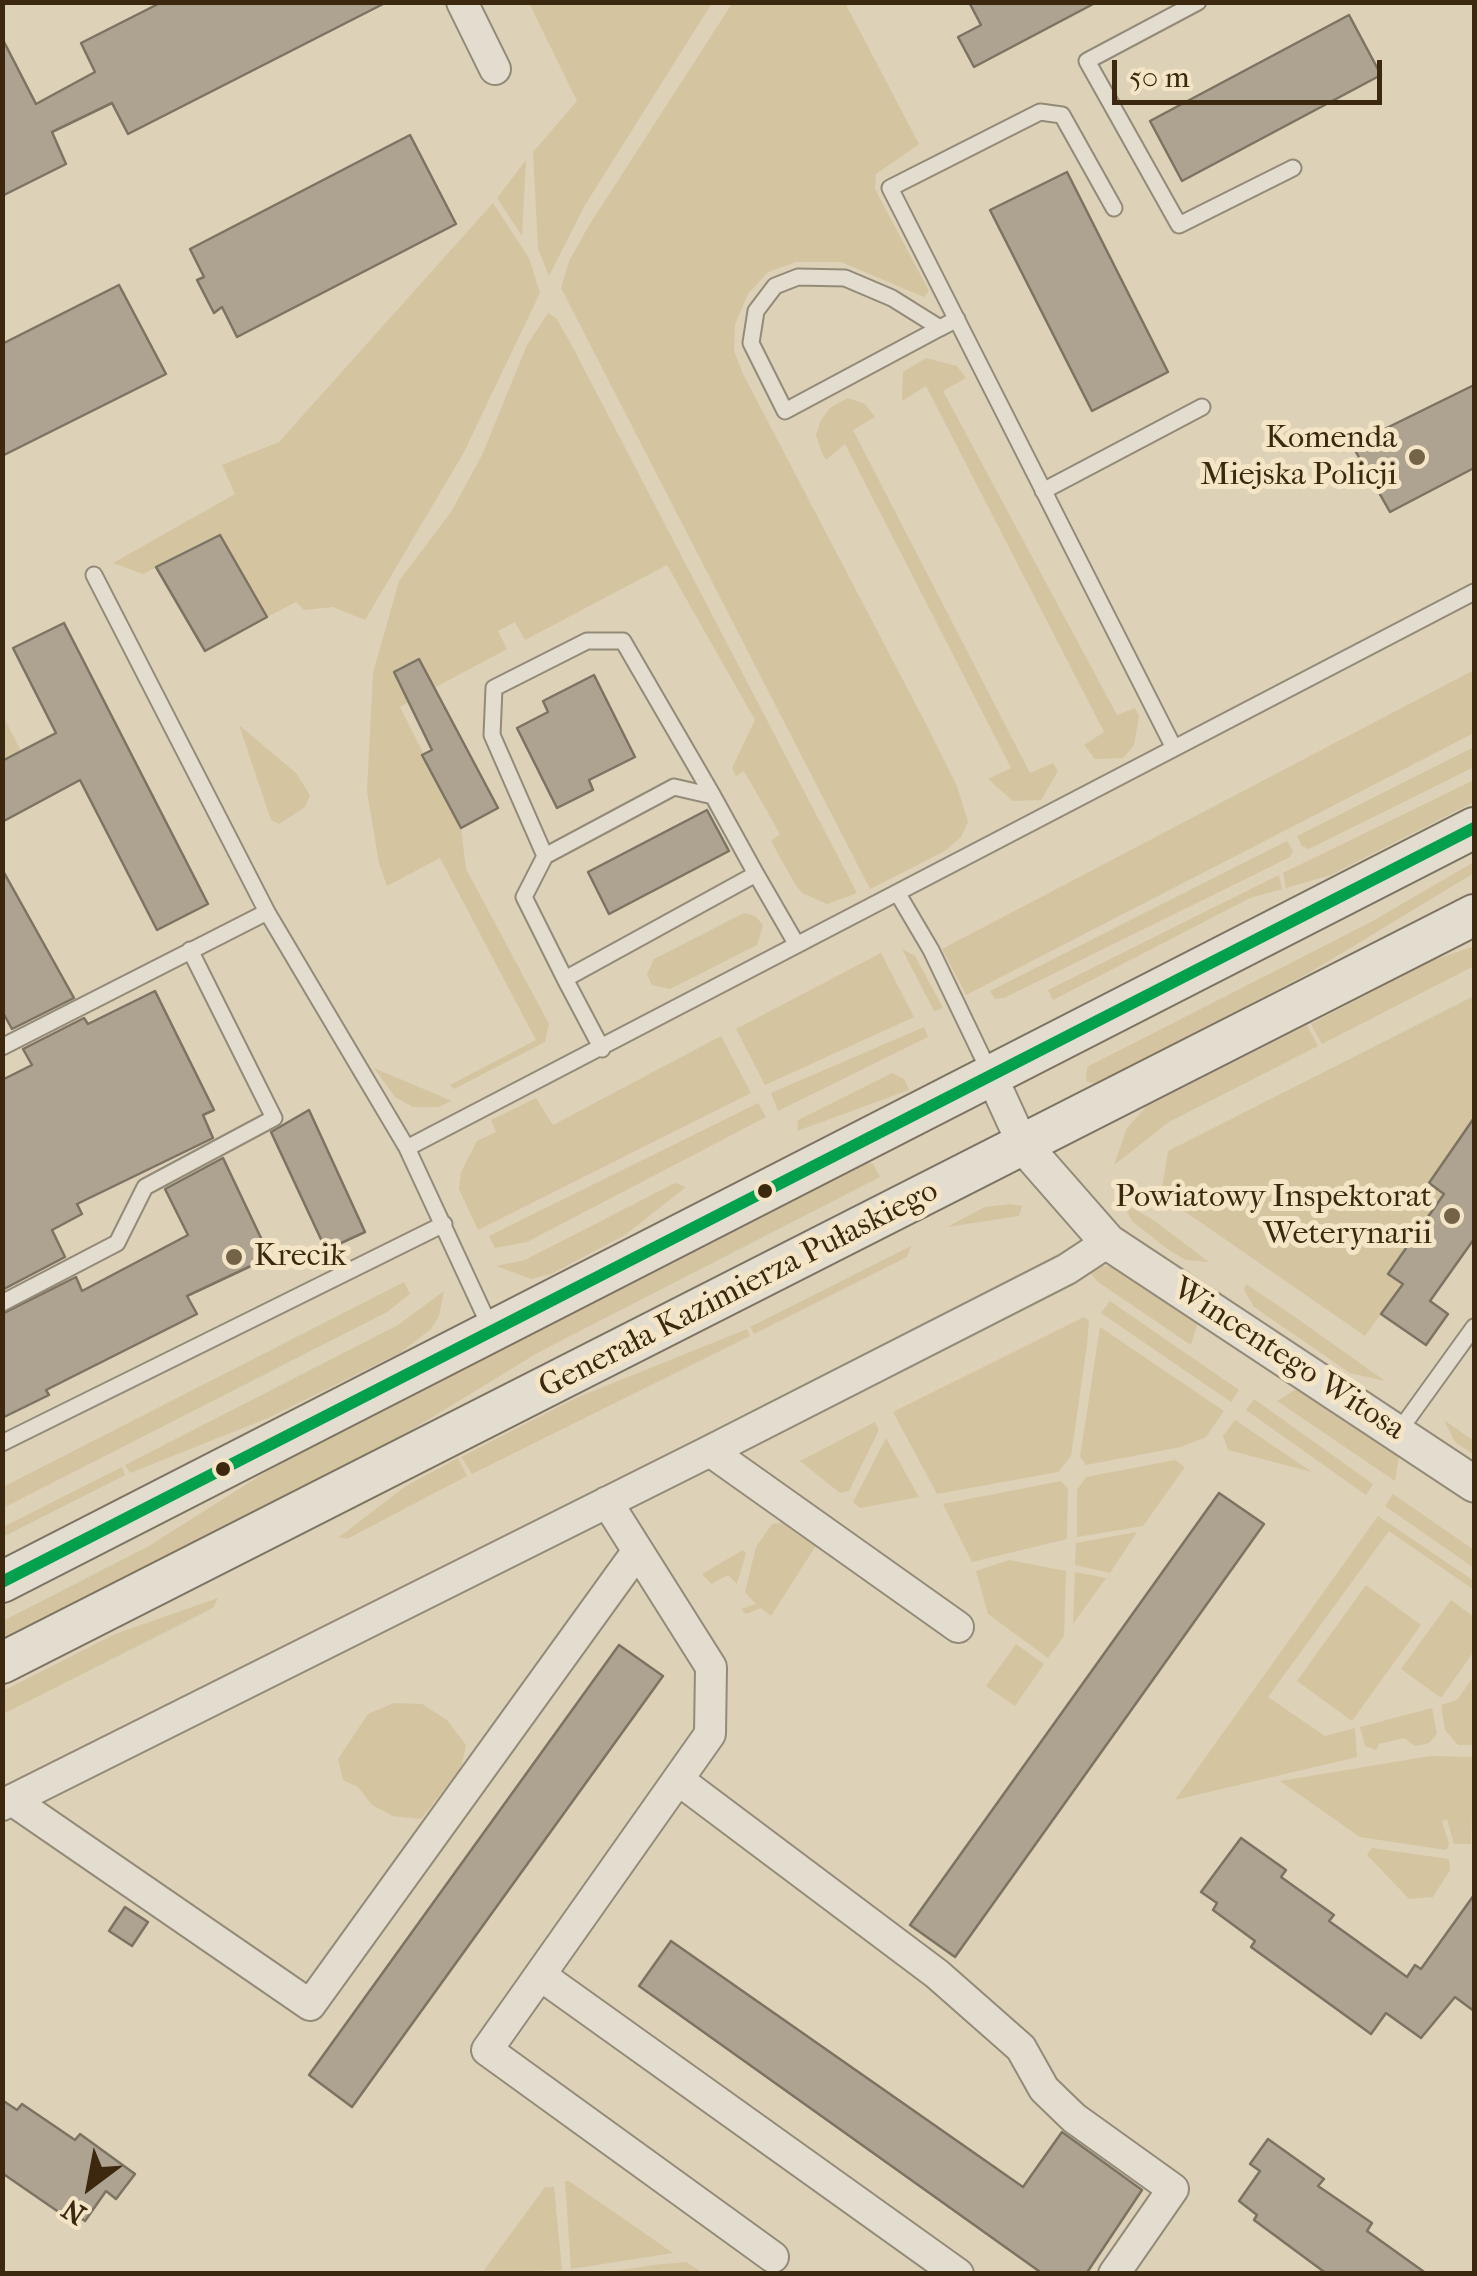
<!DOCTYPE html>
<html>
<head>
<meta charset="utf-8">
<style>
	body { margin:0 }
	#map { position:relative; width:1477px; height:2276px; overflow:hidden; background:#ddd1b7; font-family:"IM FELL French Canon",serif }
	canvas { display:block }
	.frame { position:absolute; inset:0; border:5px solid #3b280e; pointer-events:none }
	.north { position:absolute; left:40px; top:2136px; width:100px; height:100px; -webkit-text-stroke:8px #f3e5c6; paint-order:stroke; rotate:212deg; font-size:28px; font-weight:700; line-height:40px; text-align:center; color:#3b280e }
	.north::after { content:''; display:block; margin:auto; width:35px; height:45px; background:#3b280e; clip-path:polygon(50% 0,100% 100%,50% 72%,0 100%) }
	.scale { position:absolute; left:1112px; top:60px; width:270px; height:45px; box-sizing:border-box; border:5px solid #3b280e; border-top:0; padding-left:12px; font-size:30px; line-height:35px; white-space:nowrap; color:#3b280e; -webkit-text-stroke:8px #f3e5c6; paint-order:stroke }
</style>
</head>
<body>
<div id="map">
<canvas width="1477" height="2276"></canvas>
<div class="frame"></div>
<div class="north">N</div>
<div class="scale">50 m</div>
</div>
<script>
const c = document.querySelector('canvas').getContext('2d');
c.lineJoin = 'round';
function fillPath(path, color) { c.fillStyle = color; c.fill(path, 'evenodd'); }
const shape = rows => new Path2D(rows.map(r => 'M' + r).join(''));
function stroke(path, color, width, dash) { c.strokeStyle = color; c.lineWidth = width; c.lineCap = dash ? 'butt' : 'round'; c.setLineDash(dash || []); c.stroke(path); }
function drawText(font, color, halo, rows, align = 'center') {
  c.font = font + ' "IM FELL French Canon",serif'; c.lineWidth = 10; c.setLineDash([]); c.textBaseline = 'middle'; c.strokeStyle = halo; c.fillStyle = color; for (const [text, x, y, turn = 0] of rows) {
    c.save(); c.translate(x, y); c.rotate((+turn || 0) * Math.PI / 180); c.textAlign = isNaN(turn) ? turn : align; if (halo) c.strokeText(text, 0, 0); c.fillText(text, 0, 0); c.restore();
  }
}
const green = shape([
	[733,2,845,3,919,144,876,174,875,189,929,291,924,297,841,262,796,262,768,272,748,294,735,324,734,351,743,374,926,724,957,786,968,822,961,837,945,851,870,889,561,288,569,261,588,227],
	[529,3,712,3,585,205,549,276,538,249,533,152,577,101],
	[526,160,522,236,497,198],
	[493,203,529,258,540,293,463,454,365,620,333,607,304,610,296,602,267,617,220,535,143,574,113,563,235,494,222,465,279,442],
	[548,313,556,318,570,342,857,893,827,904,802,893,795,884,771,841,780,834,744,771,736,776,732,768,755,720,667,565,525,640,515,622,498,631,507,649,434,688,419,659,394,672,409,702,400,707,461,828,466,869,549,1024,545,1042,454,1089,450,1085,536,1040,440,858,387,886,379,863,367,791,373,673,399,581,451,512,482,455,527,345],
	[926,358,957,366,966,378,943,391,1117,715,1135,708,1139,716,1134,745,1123,758,1095,759,1084,745,1104,732,926,386,902,401,903,372],
	[848,398,865,404,875,417,853,430,1030,773,1053,763,1058,771,1041,800,1013,801,988,779,1011,768,845,444,826,460,822,453,816,435,821,420,831,407],
	[1474,670,1474,733,966,995,942,949],
	[2,714,21,751,3,761,2,761],
	[239,725,296,773,310,795,305,807,279,824,271,820],
	[1474,747,1474,767,1309,849,1302,846,1297,836],
	[1474,780,1474,802,1331,875,1286,888,1283,873],
	[1287,841,1293,851,1290,857,1004,998,995,999,990,991],
	[1474,862,1474,873,1309,973,1097,1085,1086,1081,1087,1067,1371,922],
	[1279,875,1282,889,1250,898,1053,1000,1048,990],
	[744,913,755,916,763,925,757,945,670,989,652,985,647,974,654,959],
	[1474,946,1474,966,1322,1044,1311,1024,1431,961],
	[902,949,915,956,943,1008,934,1011],
	[881,953,914,1017,765,1085,736,1029],
	[1474,996,1474,1118,1429,1182,1445,1194,1388,1273,1403,1284,1365,1336,1161,1195,1168,1151],
	[1307,1025,1318,1046,1169,1122,1114,1165,1127,1128,1147,1106],
	[924,1027,928,1037,778,1111,771,1093],
	[721,1036,751,1093,478,1230,459,1189,461,1172,477,1141,496,1132,491,1120,536,1098,553,1125],
	[374,1068,452,1101,438,1107,413,1107,395,1097],
	[892,1073,904,1079,909,1090,797,1131,798,1120],
	[758,1103,766,1117,527,1242,495,1248,489,1236],
	[866,1162,873,1164,880,1177,539,1352,362,1460,3,1644,3,1621,149,1546,291,1456],
	[675,1183,686,1187,625,1235,551,1274,531,1279,496,1266,525,1260],
	[1121,1202,1152,1219,1209,1262,1186,1260,1169,1250,1133,1222],
	[1009,1204,1022,1206,1019,1216,947,1227,985,1207],
	[911,1246,907,1257,754,1334,750,1327],
	[1103,1266,1116,1266,1198,1322,1191,1345,1098,1282,1090,1273],
	[404,1282,410,1294,387,1312,3,1508,3,1487],
	[1246,1284,1295,1317,1385,1381,1350,1373,1254,1307,1244,1290],
	[444,1291,439,1316,431,1329,400,1353,268,1418,130,1473,125,1465,398,1325],
	[1110,1301,1239,1390,1231,1402,1101,1313],
	[1084,1317,1089,1321,1087,1345,1071,1456,1058,1472,937,1494,893,1412],
	[1100,1327,1224,1411,1206,1437,1181,1447,1086,1465,1080,1457],
	[747,1329,750,1336,472,1474,461,1457,576,1398],
	[1298,1388,1399,1456,1395,1481,1277,1401],
	[1254,1399,1373,1484,1366,1495,1246,1410],
	[1235,1420,1312,1472,1228,1450,1223,1436],
	[1444,1420,1474,1441,1474,1455,1455,1442],
	[875,1422,879,1430,849,1491,840,1493,800,1461],
	[886,1438,919,1497,860,1508,853,1502],
	[458,1458,467,1476,347,1539,339,1537,406,1486],
	[1175,1460,1185,1467,1143,1526,1077,1537,1077,1490,1086,1477],
	[122,1467,125,1475,3,1537,3,1527],
	[1061,1481,1068,1489,1067,1539,972,1562,943,1504],
	[1393,1494,1474,1550,1474,1568,1385,1506],
	[1378,1516,1474,1581,1474,1590,1389,1531,1268,1697,1325,1736,1355,1728,1357,1757,1175,1800],
	[786,1522,817,1544,771,1616,761,1608,746,1614,741,1609,756,1604,745,1592,756,1547,772,1524],
	[1137,1532,1110,1573,1075,1565,1076,1543],
	[743,1550,746,1553,737,1584,728,1575,711,1584,702,1574],
	[1009,1560,1066,1571,1064,1636,1048,1658,988,1614,976,1571],
	[1075,1572,1106,1578,1073,1624],
	[1366,1585,1421,1625,1352,1721,1297,1681],
	[218,1598,213,1608,3,1714,3,1691,115,1634],
	[1451,1600,1474,1617,1474,1651,1441,1698,1401,1669],
	[1016,1644,1044,1664,1015,1706,986,1686],
	[1474,1676,1474,1745,1458,1745,1445,1730,1441,1705,1457,1700],
	[394,1703,422,1704,447,1720,466,1745,461,1768,421,1819,393,1816,372,1805,358,1787,343,1780,338,1759,368,1714],
	[1432,1708,1437,1734,1429,1743,1415,1746,1404,1738,1379,1744,1376,1750,1365,1746,1360,1727],
	[1430,1756,1474,1757,1471,1844,1454,1844,1447,1819,1442,1821,1449,1844,1446,1850,1360,1837,1280,1781],
	[1372,1848,1449,1859,1450,1870,1433,1897,1409,1899,1367,1855],
	[565,2181,569,2181,673,2253,571,2269],
	[545,2187,554,2187,562,2270,482,2273],
	[686,2262,703,2273,600,2273,654,2265]
]);
const building = shape([
	[162,2,387,2,128,134,112,103,52,132,66,164,2,196,2,38,36,104,95,72,81,43,162,2],
	[969,2,1097,2,974,67,958,37,981,25,969,2],
	[1349,15,1381,75,1182,181,1150,121,1349,15],
	[410,135,456,224,237,337,222,307,214,313,197,280,204,277,190,249,410,135],
	[1067,172,1168,372,1092,411,990,210,1067,172],
	[119,285,166,374,2,456,2,344,119,285],
	[1474,385,1474,468,1390,512,1352,445,1474,385],
	[220,535,267,617,205,651,156,567,220,535],
	[64,623,208,904,157,930,80,780,2,822,2,761,56,733,13,648,64,623],
	[419,659,498,808,461,828,422,755,432,750,394,672,419,659],
	[594,675,635,757,589,780,593,790,557,808,517,728,548,712,543,701,594,675],
	[707,810,729,851,609,914,588,872,707,810],
	[2,869,74,998,12,1029,2,1011,2,869],
	[155,991,214,1110,203,1115,213,1138,77,1204,82,1214,52,1230,65,1257,2,1290,2,1080,32,1065,23,1049,84,1018,88,1024,155,991],
	[309,1110,365,1232,326,1250,271,1132,309,1110],
	[1474,1118,1474,1239,1430,1301,1448,1314,1426,1345,1381,1314,1403,1284,1388,1274,1444,1194,1429,1183,1474,1118],
	[223,1158,270,1257,187,1296,197,1314,46,1390,49,1395,2,1418,2,1314,76,1277,82,1291,188,1235,165,1189,223,1158],
	[1219,1493,1264,1524,955,1957,910,1925,1219,1493],
	[619,1645,663,1676,352,2107,309,2075,619,1645],
	[1241,1838,1286,1870,1281,1877,1334,1915,1329,1921,1407,1977,1415,1965,1421,1969,1474,1895,1474,2011,1455,1997,1421,2038,1386,2013,1371,2034,1251,1947,1255,1941,1213,1910,1217,1903,1201,1892,1241,1838],
	[125,1907,148,1922,132,1946,109,1931,125,1907],
	[671,1941,1023,2187,1062,2132,1142,2190,1086,2274,1043,2274,639,1986,671,1941],
	[2,2100,17,2110,22,2104,75,2140,80,2134,135,2174,116,2199,106,2191,85,2221,67,2209,63,2215,2,2173,2,2100],
	[1268,2139,1324,2179,1318,2186,1372,2223,1367,2231,1427,2274,1327,2274,1254,2220,1257,2215,1239,2201,1260,2171,1250,2164,1268,2139]
]);
const service = shape([
	[1198,2,1087,61,1179,225,1293,168],
	[1114,208,1062,115,1040,112,890,188,1174,748],
	[940,328,785,411,751,343,756,311,775,286,798,277,845,278,892,298,940,328,957,319],
	[1043,491,1202,407],
	[94,575,267,912,407,1148],
	[545,856,492,735,494,688,587,641,623,641,713,796],
	[898,894,931,950,991,1075],
	[565,979,524,897,545,856,674,787,713,796,756,874],
	[2,1047,267,912],
	[602,1049,565,979,756,874,797,945],
	[2,1303,117,1243,145,1187,274,1118,190,950],
	[492,1331,407,1148,1474,592],
	[1399,1431,1474,1327],
	[2,1443,444,1224]
]);
const minor = shape([
	[462,2,495,69],
	[991,1075,1023,1145],
	[710,1451,958,1627],
	[607,1502,711,1667,710,1734,487,2050,773,2257],
	[680,1781,937,1974,1021,2048,1044,2089,1074,2118,1173,2189,1114,2274],
	[12,1800,310,2005,637,1552],
	[2,1805,710,1451,1067,1269,1108,1242],
	[540,1975,958,2274]
]);
const tertiary = shape([
	[1023,1145,1108,1242,1474,1484]
]);
const secondary = shape([
	[2,1582,1474,828],
	[2,1663,1474,915]
]);
const bus1 = shape([
	[2,1582,1474,828]
]);
const markers = [
	[1417,457,10,"#746349"],
	[765,1191,9,"#3b280e"],
	[1452,1216,10,"#746349"],
	[234,1257,10,"#746349"],
	[223,1469,9,"#3b280e"]
];
const poiNames = [
	["Komenda",1397,439],
	["Miejska Policji",1397,476],
	["Powiatowy Inspektorat",1432,1198],
	["Weterynarii",1432,1235],
	["Krecik",254,1257,"left"]
];
const streetNames = [
	["Generała Kazimierza Pułaskiego",739,1290,-27],
	["Wincentego Witosa",1288,1360,33]
];
fillPath(green, '#d5c4a0');
fillPath(building, '#ada390');
stroke(building, '#7c7362', 2.5);
stroke(service, '#938a78', 19);
stroke(minor, '#938a78', 34);
stroke(tertiary, '#938a78', 39);
stroke(secondary, '#7c7362', 44);
stroke(service, '#e3ddd0', 15);
stroke(minor, '#e3ddd0', 30);
stroke(tertiary, '#e3ddd0', 35);
stroke(secondary, '#e3ddd0', 40);
stroke(bus1, '#03a04e', 12);
for (const [x, y, r, color] of markers) { const dot = new Path2D(); dot.arc(x, y, r, 0, 2 * Math.PI); c.fillStyle = color; c.fill(dot); stroke(dot, '#f3e5c6', 4); }
drawText('32px', '#3b280e', '#f3e5c6', poiNames, 'right');
drawText('32px', '#3b280e', '#f3e5c6', streetNames);
</script>
</body>
</html>
